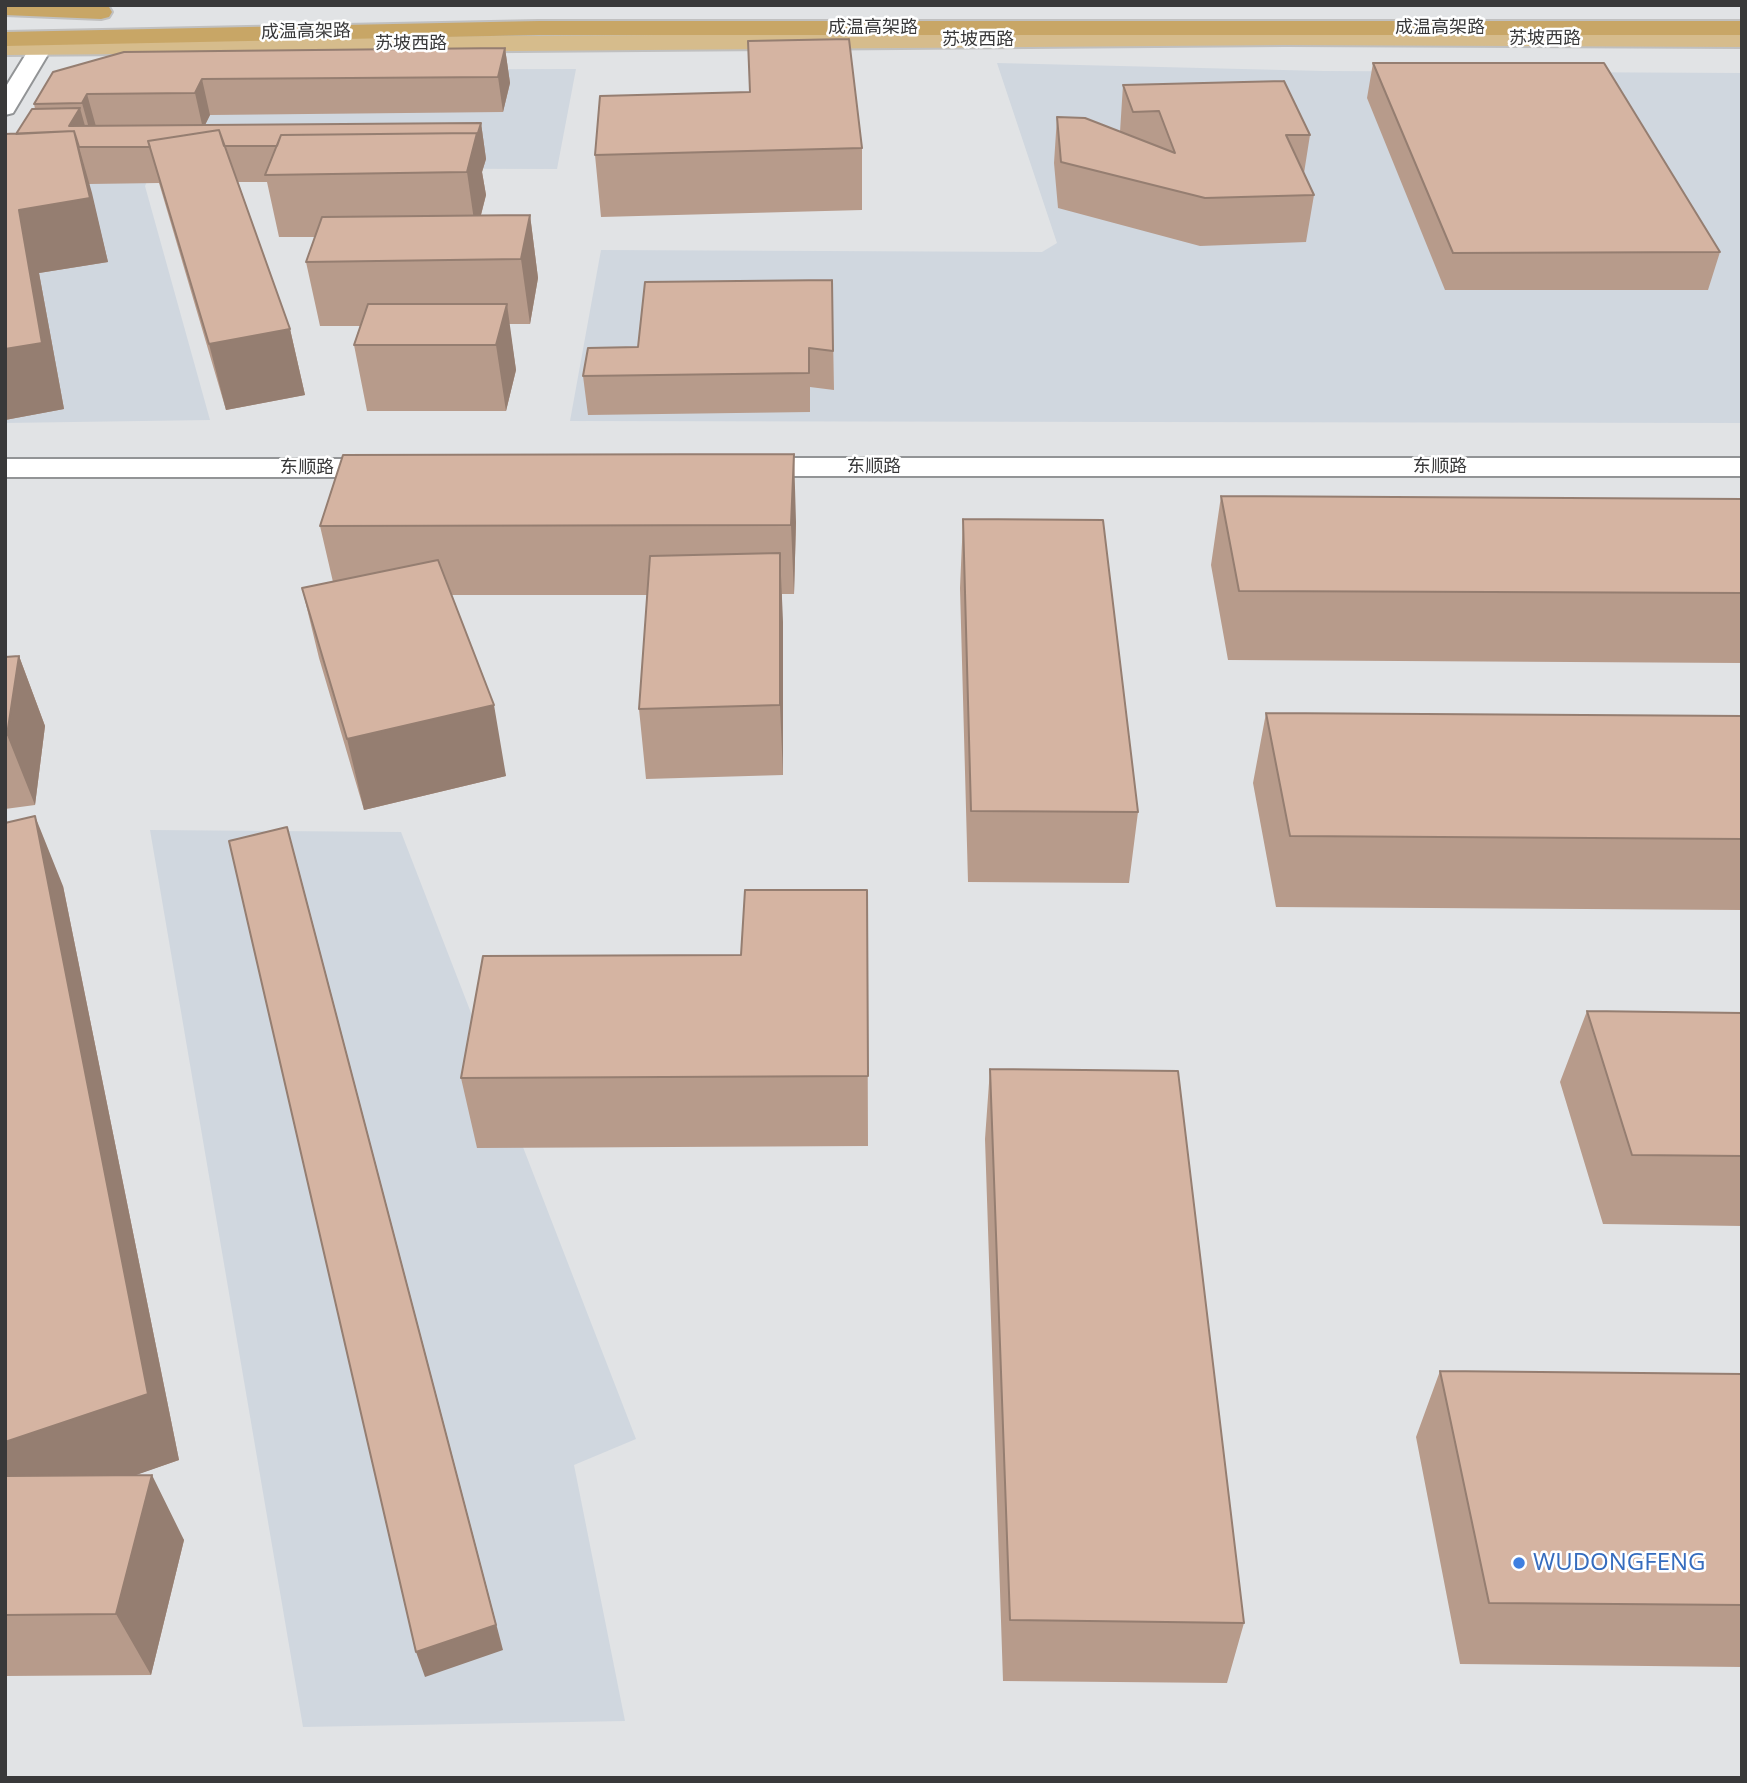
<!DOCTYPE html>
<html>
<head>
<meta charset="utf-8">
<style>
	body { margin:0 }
	#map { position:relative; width:1747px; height:1783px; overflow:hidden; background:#e1e3e5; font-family:"Open Sans",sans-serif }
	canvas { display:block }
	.frame { position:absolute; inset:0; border:7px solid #39393a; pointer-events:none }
</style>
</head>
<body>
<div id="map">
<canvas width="1747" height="1783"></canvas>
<div class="frame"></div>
</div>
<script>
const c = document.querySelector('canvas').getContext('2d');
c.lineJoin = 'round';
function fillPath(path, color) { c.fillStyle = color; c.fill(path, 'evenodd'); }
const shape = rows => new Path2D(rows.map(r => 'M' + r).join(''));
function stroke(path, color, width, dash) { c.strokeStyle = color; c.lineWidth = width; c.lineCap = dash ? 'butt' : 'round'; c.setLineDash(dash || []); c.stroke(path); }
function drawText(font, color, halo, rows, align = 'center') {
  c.font = font + ' "Open Sans","Noto Sans SC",sans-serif'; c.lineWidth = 5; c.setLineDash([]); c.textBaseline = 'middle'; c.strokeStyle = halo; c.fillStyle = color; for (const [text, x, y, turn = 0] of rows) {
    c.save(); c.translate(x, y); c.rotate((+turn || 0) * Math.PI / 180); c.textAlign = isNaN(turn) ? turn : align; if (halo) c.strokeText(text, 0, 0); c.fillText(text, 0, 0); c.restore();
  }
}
const built = shape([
	[997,63,1324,71,1742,73,1742,423,570,421,601,250,1042,252,1057,243],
	[576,69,557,169,153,168,145,186,210,420,5,423,5,252,102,70],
	[150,830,401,832,636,1439,574,1465,625,1721,303,1727]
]);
const minor = shape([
	[42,39,50,41,53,46,13,113,5,115,5,88,34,41,42,39],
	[742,458,1742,458,1742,476,742,476,731,473,727,467,731,461,742,458],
	[5,459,392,459,403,462,407,468,403,474,392,477,5,477,5,459]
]);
const primary = shape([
	[1285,31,1742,33,1742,47,1285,45,5,55,5,41,42,39,1285,31]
]);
const trunk = shape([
	[5,5,101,5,109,7,112,12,109,17,101,19,5,15,5,5],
	[539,21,1742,21,1742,35,539,35,5,46,5,32,539,21]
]);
const wall = shape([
	[505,48,510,83,503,112,210,115,205,125,481,123,486,159,482,172,486,195,481,215,530,215,538,278,530,324,509,324,516,370,506,411,367,411,354,345,360,326,320,326,306,262,315,237,279,237,267,182,238,182,290,329,305,395,226,410,159,183,89,184,108,262,39,273,64,409,5,420,5,134,16,134,35,109,34,104,53,72],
	[1373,63,1720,252,1708,290,1445,290,1367,98],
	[1123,85,1310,135,1304,173,1314,195,1306,242,1200,246,1058,208,1054,163,1057,117,1120,132],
	[750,92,862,148,862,210,601,217,595,155],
	[832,280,834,390,810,387,810,412,588,415,583,376,638,347],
	[1221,496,1742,499,1742,663,1228,660,1211,565],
	[963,519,1138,812,1129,883,968,882,960,588],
	[796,522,794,594,782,594,783,775,646,779,639,709,647,595,451,595,506,776,364,810,319,658,302,588,333,582,320,526],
	[19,656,45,726,35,805,5,809,5,657],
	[1266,713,1742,716,1742,910,1276,907,1253,783],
	[63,886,179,1460,135,1475,184,1540,151,1675,5,1676,5,1476,6,1476],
	[867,890,868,1146,477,1148,461,1078,741,955],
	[1587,1011,1742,1013,1742,1226,1603,1224,1560,1082],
	[990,1069,1244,1623,1227,1683,1003,1681,985,1139],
	[1440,1371,1742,1374,1742,1667,1460,1664,1416,1437]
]);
const shadedWall = shape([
	[505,48,510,83,503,112,498,77],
	[202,79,210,115,203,129,195,93],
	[87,94,97,130,92,139,82,103],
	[80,108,90,144,79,147,92,193,108,262,39,273,64,409,5,420,5,349,19,210],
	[481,123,486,159,482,172,486,195,476,234,467,172,477,133],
	[530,215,538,278,530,324,521,259],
	[507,304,516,370,506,411,496,345],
	[290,329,305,395,226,410,209,344],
	[794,454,796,522,794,594,791,525],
	[780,553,783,622,783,775,780,705],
	[19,656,45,726,35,805,7,735],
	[494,705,506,776,364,810,347,739],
	[35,816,63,886,179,1460,28,1513,5,1475,5,1442],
	[295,856,503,1650,425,1677,416,1652],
	[152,1475,184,1540,151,1675,116,1614]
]);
const building = shape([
	[849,39,862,148,595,155,600,96,750,92,748,41,849,39],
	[505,48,498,77,202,79,195,93,87,94,82,103,34,104,53,72,124,52,505,48],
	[1373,63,1604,63,1720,252,1453,253,1373,63],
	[1284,81,1310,135,1286,135,1314,195,1205,198,1061,162,1057,117,1085,118,1175,153,1159,111,1133,112,1123,85,1284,81],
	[80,108,69,126,481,123,477,136,477,133,281,135,277,146,224,146,219,130,148,141,150,147,79,147,74,131,16,134,32,109,80,108],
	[219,130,290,329,209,344,148,141,219,130],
	[74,131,90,198,19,210,42,343,5,349,5,134,74,131],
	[477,133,467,172,265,175,281,135,477,133],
	[530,215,521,259,306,262,322,217,530,215],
	[832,280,833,351,809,348,809,373,583,376,588,348,638,347,645,282,832,280],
	[368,304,507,304,496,345,354,345,368,304],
	[794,454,791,525,320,526,343,455,794,454],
	[1221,496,1742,499,1742,593,1239,591,1221,496],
	[963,519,1103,520,1138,812,971,811,963,519],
	[780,553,780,705,639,709,650,556,780,553],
	[438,560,494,705,347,739,302,588,438,560],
	[19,656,7,735,5,735,5,657,19,656],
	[1266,713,1742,716,1742,839,1290,836,1266,713],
	[35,816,148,1394,5,1442,5,823,35,816],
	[287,827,496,1625,416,1652,229,841,287,827],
	[745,890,867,890,868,1076,461,1078,483,956,741,955,745,890],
	[1587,1011,1742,1013,1742,1156,1632,1155,1587,1011],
	[990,1069,1178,1071,1244,1623,1010,1620,990,1069],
	[1440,1371,1742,1374,1742,1605,1489,1603,1440,1371],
	[152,1475,116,1614,5,1615,5,1476,152,1475]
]);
const markers = [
	[1519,1563,7,"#3f7fe0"]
];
const farStreetnames = [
	["成温高架路",873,28],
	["成温高架路",1440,28],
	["成温高架路",306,32,-1],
	["苏坡西路",1545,39],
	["苏坡西路",978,40],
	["苏坡西路",411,44],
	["东顺路",874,467],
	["东顺路",1440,467],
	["东顺路",307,468]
];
const nearShopnames = [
	["WUDONGFENG",1533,1563]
];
fillPath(built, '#d0d7df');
stroke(minor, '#929496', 4);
stroke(primary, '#c0c0c0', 4);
stroke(trunk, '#c0c0c0', 4);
fillPath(minor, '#fff');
fillPath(primary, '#d6bc8c');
fillPath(trunk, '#c8a666');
fillPath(wall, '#b79b8b');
fillPath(shadedWall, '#957e71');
fillPath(building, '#d5b4a2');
stroke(building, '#957e71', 2);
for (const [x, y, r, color] of markers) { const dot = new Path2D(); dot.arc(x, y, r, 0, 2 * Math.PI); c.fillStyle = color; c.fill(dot); stroke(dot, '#fff', 2.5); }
drawText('18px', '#39393a', '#fff', farStreetnames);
drawText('24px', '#366cbe', '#fff', nearShopnames, 'left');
</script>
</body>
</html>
